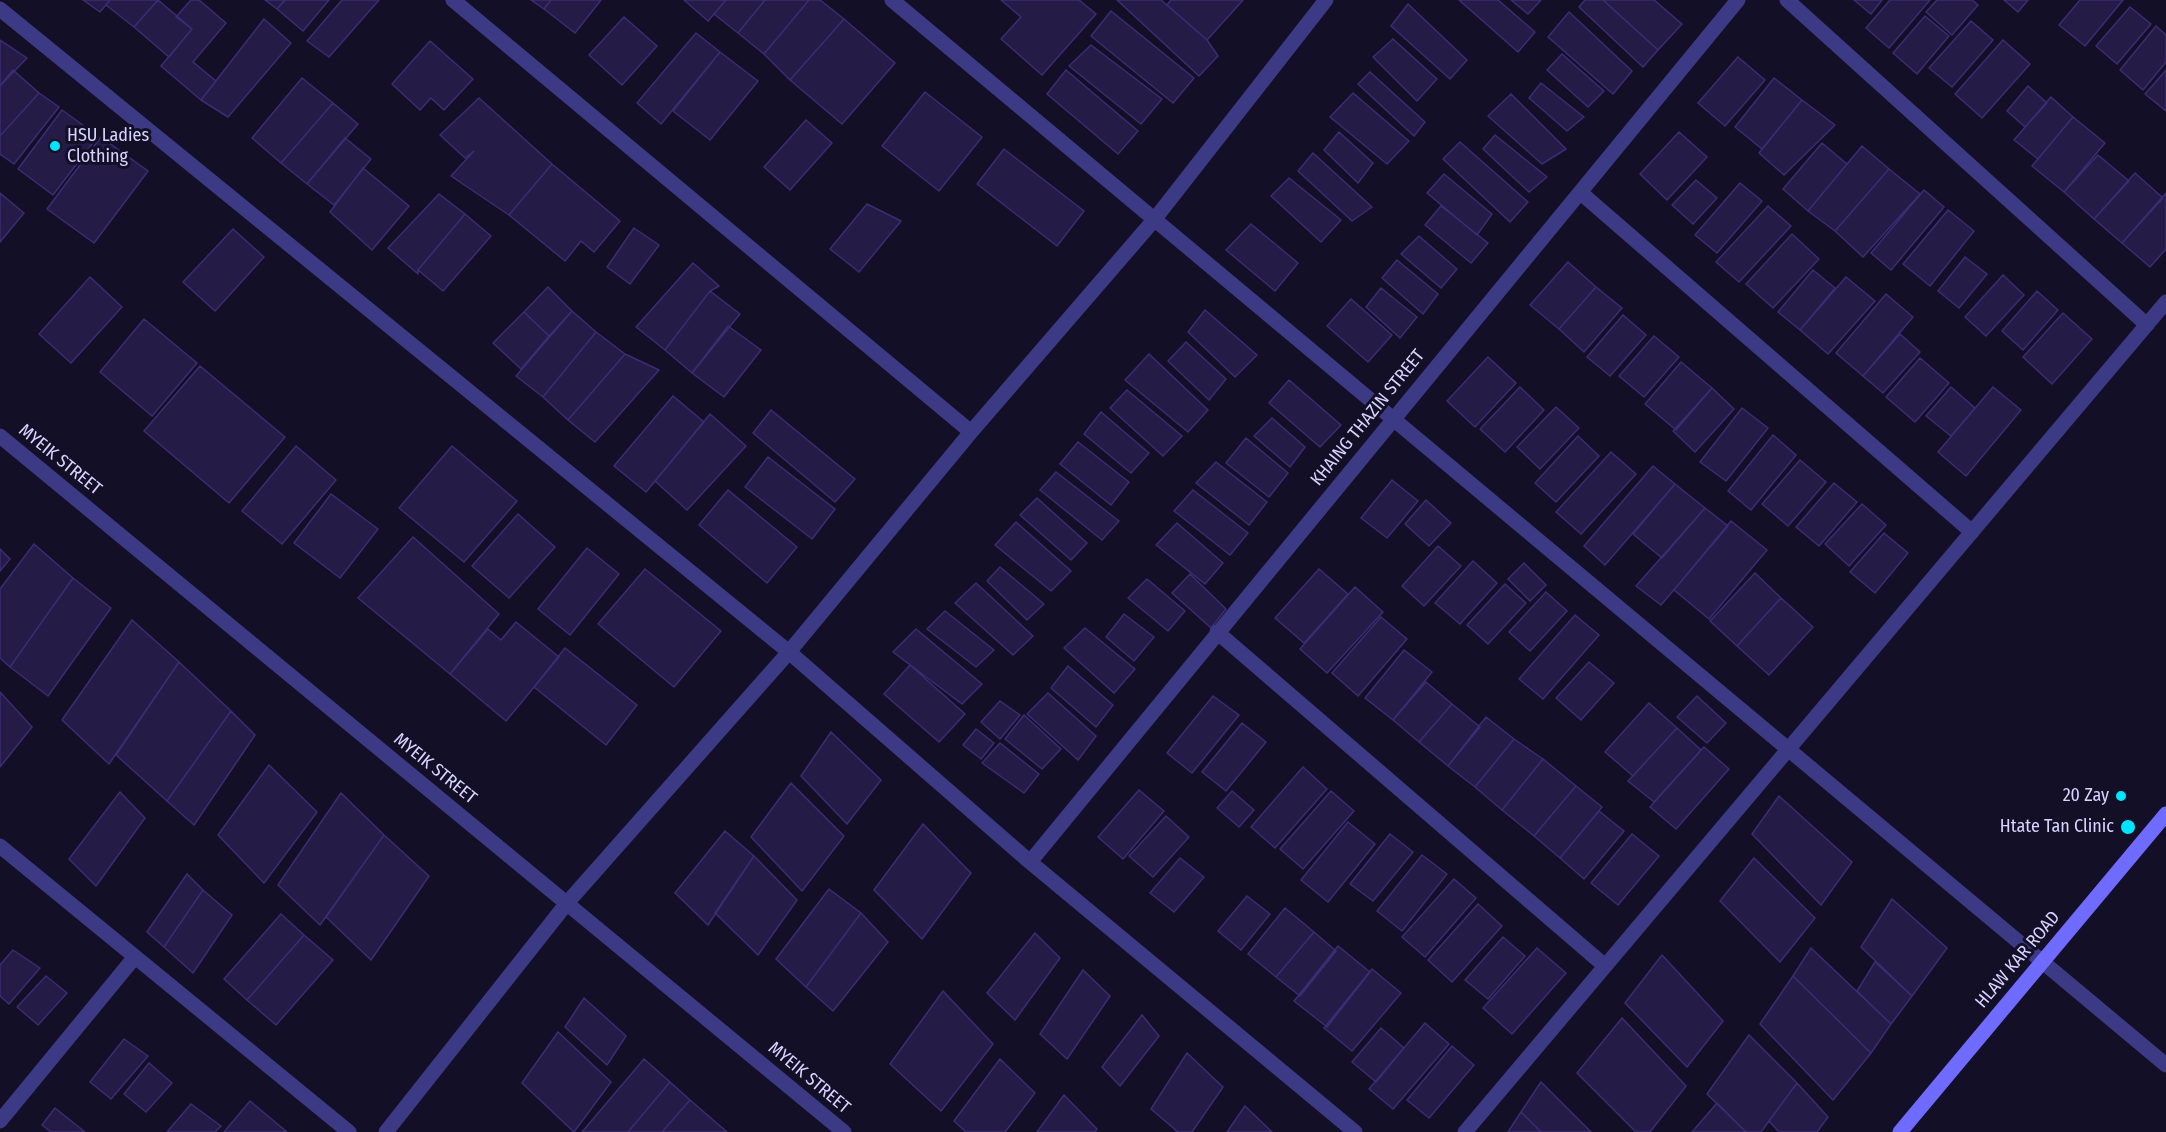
<!DOCTYPE html>
<html>
<head>
<meta charset="utf-8">
<style>
	body { margin:0 }
	canvas { display:block; background:#130f26 }
</style>
</head>
<body>
<canvas width="2166" height="1132"></canvas>
<script>
const c = document.querySelector('canvas').getContext('2d');
c.lineJoin = 'round';
function fillPath(path, color) { c.fillStyle = color; c.fill(path, 'evenodd'); }
const shape = rows => new Path2D(rows.map(r => 'M' + r).join(''));
function stroke(path, color, width, dash) { c.strokeStyle = color; c.lineWidth = width; c.lineCap = dash ? 'butt' : 'round'; c.setLineDash(dash || []); c.stroke(path); }
function drawText(font, color, halo, rows, align = 'center') {
  c.font = font + ' "Fira Sans Condensed",sans-serif'; c.lineWidth = 6; c.setLineDash([]); c.textBaseline = 'middle'; c.strokeStyle = halo; c.fillStyle = color; for (const [text, x, y, turn = 0] of rows) {
    c.save(); c.translate(x, y); c.rotate((+turn || 0) * Math.PI / 180); c.textAlign = isNaN(turn) ? turn : align; if (halo) c.strokeText(text, 0, 0); c.fillText(text, 0, 0); c.restore();
  }
}
const building = shape([
	[83,0,110,0,100,12,83,0],
	[110,0,158,0,134,27,106,5,110,0],
	[158,0,192,29,169,57,134,27,158,0],
	[191,0,199,0,226,23,193,62,216,81,201,100,161,66,192,29,176,17,191,0],
	[265,0,285,0,277,9,265,0],
	[285,0,329,0,303,31,277,9,285,0],
	[342,0,379,0,329,57,307,41,342,0],
	[531,0,551,0,544,9,531,0],
	[551,0,601,0,575,33,544,9,551,0],
	[684,0,726,0,708,21,684,0],
	[726,0,765,0,738,33,714,14,726,0],
	[765,0,809,0,764,54,738,33,765,0],
	[809,0,820,0,844,19,790,80,764,54,809,0],
	[1001,0,1079,0,1096,14,1042,75,1001,39,1021,17,1001,0],
	[1117,0,1161,0,1207,40,1218,56,1199,76,1117,0],
	[1171,0,1243,0,1207,40,1167,5,1171,0],
	[1459,0,1498,0,1535,32,1518,52,1459,0],
	[1511,0,1541,0,1528,14,1511,0],
	[1585,0,1603,0,1658,50,1643,67,1579,7,1585,0],
	[1603,0,1654,0,1682,24,1658,50,1603,0],
	[1854,0,1882,0,1871,14,1854,0],
	[1890,0,1930,0,1889,48,1866,28,1890,0],
	[1937,0,1972,0,1978,5,1952,35,1926,12,1937,0],
	[2004,0,2028,0,2018,12,2004,0],
	[2080,0,2123,0,2085,46,2059,25,2080,0],
	[1408,4,1467,60,1450,79,1391,26,1408,4],
	[2130,7,2151,24,2117,64,2096,46,2130,7],
	[1111,11,1194,78,1173,103,1091,36,1111,11],
	[1569,12,1632,71,1613,94,1548,37,1569,12],
	[1925,16,1949,36,1917,74,1893,53,1925,16],
	[624,17,657,46,622,85,589,55,624,17],
	[264,19,291,43,228,117,201,100,264,19],
	[844,19,895,63,842,124,790,80,844,19],
	[1971,21,1993,40,1952,87,1929,68,1971,21],
	[2156,26,2166,35,2166,62,2143,90,2120,70,2156,26],
	[696,33,720,52,661,124,637,103,696,33],
	[1393,39,1437,79,1417,101,1373,57,1393,39],
	[0,40,27,58,0,86,0,40],
	[2003,40,2030,64,1982,118,1955,94,2003,40],
	[430,41,473,79,444,110,431,98,420,110,392,84,430,41],
	[1091,45,1162,99,1141,124,1069,66,1091,45],
	[720,52,758,81,710,140,673,111,720,52],
	[1562,54,1604,91,1588,107,1547,70,1562,54],
	[1738,57,1765,80,1725,126,1698,103,1738,57],
	[13,70,39,93,0,136,0,86,13,70],
	[1066,70,1138,131,1118,154,1047,94,1066,70],
	[2166,70,2166,111,2145,94,2166,70],
	[1370,72,1425,122,1414,136,1358,84,1370,72],
	[302,78,333,103,281,163,252,138,302,78],
	[1774,78,1802,100,1762,149,1735,127,1774,78],
	[1541,83,1584,117,1567,131,1529,98,1541,83],
	[2028,86,2047,103,2025,127,2007,111,2028,86],
	[925,92,982,137,939,191,882,146,925,92],
	[39,93,59,107,14,164,0,154,0,136,39,93],
	[1353,93,1409,141,1387,164,1330,117,1353,93],
	[1511,94,1566,149,1542,164,1488,116,1511,94],
	[2051,97,2073,117,2038,159,2014,140,2051,97],
	[479,98,552,164,509,215,451,176,474,151,465,158,440,135,479,98],
	[1802,100,1835,125,1784,175,1759,153,1802,100],
	[333,103,358,124,307,184,281,163,333,103],
	[62,110,98,136,53,195,18,169,62,110],
	[2073,117,2105,143,2064,192,2032,166,2073,117],
	[806,120,832,143,790,190,764,167,806,120],
	[1339,132,1373,163,1358,183,1324,150,1339,132],
	[1679,132,1707,157,1667,200,1640,174,1679,132],
	[1495,135,1547,177,1529,192,1483,149,1495,135],
	[101,137,148,171,94,243,47,209,101,137],
	[345,138,371,159,334,205,307,184,345,138],
	[1460,142,1528,202,1510,222,1443,159,1460,142],
	[1822,143,1847,164,1808,211,1783,189,1822,143],
	[1862,146,1889,169,1835,231,1808,211,1862,146],
	[1004,149,1084,211,1057,246,977,184,1004,149],
	[1313,153,1372,207,1352,221,1298,171,1313,153],
	[2098,155,2129,181,2094,219,2064,192,2098,155],
	[552,164,620,221,594,252,581,241,565,261,509,215,552,164],
	[363,168,409,206,372,250,330,212,363,168],
	[1889,169,1920,194,1863,257,1835,231,1889,169],
	[2135,173,2163,198,2122,243,2094,219,2135,173],
	[1444,174,1492,214,1477,235,1427,193,1444,174],
	[1289,178,1341,220,1321,242,1271,196,1289,178],
	[1696,180,1717,198,1693,224,1672,205,1696,180],
	[1740,183,1762,201,1717,253,1695,235,1740,183],
	[1924,190,1944,207,1891,270,1871,253,1924,190],
	[0,193,24,213,0,242,0,193],
	[2166,193,2166,249,2150,267,2122,243,2166,193],
	[439,194,465,214,418,270,418,274,388,248,439,194],
	[867,204,901,221,859,272,830,249,867,204],
	[1441,206,1488,243,1471,263,1425,225,1441,206],
	[1768,206,1791,226,1739,282,1716,262,1768,206],
	[1948,210,1974,231,1930,286,1903,264,1948,210],
	[465,214,491,236,443,291,418,270,465,214],
	[1251,224,1298,263,1275,291,1226,250,1251,224],
	[634,228,659,245,630,284,607,267,634,228],
	[233,229,264,257,215,311,183,282,233,229],
	[1792,234,1819,259,1773,308,1746,284,1792,234],
	[1419,236,1457,269,1441,288,1401,254,1419,236],
	[1965,257,1987,274,1959,308,1938,291,1965,257],
	[1397,260,1438,294,1423,314,1382,278,1397,260],
	[1568,262,1596,287,1559,329,1530,305,1568,262],
	[693,263,719,286,710,291,665,350,636,327,693,263],
	[1813,270,1835,288,1800,330,1778,312,1813,270],
	[2003,275,2024,295,1986,336,1965,317,2003,275],
	[90,277,122,307,71,363,39,334,90,277],
	[1846,277,1875,301,1828,354,1800,330,1846,277],
	[548,287,572,311,549,336,524,312,548,287],
	[1596,287,1622,308,1584,352,1559,329,1596,287],
	[1381,288,1417,317,1400,338,1366,307,1381,288],
	[710,291,740,314,692,373,665,350,710,291],
	[2037,291,2058,310,2023,350,2002,331,2037,291],
	[1886,294,1913,317,1863,376,1836,353,1886,294],
	[1351,299,1392,335,1368,362,1327,326,1351,299],
	[1205,310,1257,355,1235,377,1188,332,1205,310],
	[572,311,596,332,543,397,516,376,572,311],
	[524,312,549,336,521,369,493,343,524,312],
	[2063,313,2092,339,2052,384,2023,357,2063,313],
	[1623,315,1646,335,1610,376,1587,357,1623,315],
	[144,319,197,363,152,416,100,372,144,319],
	[728,326,761,350,724,397,692,373,728,326],
	[596,332,625,354,568,420,543,397,596,332],
	[1900,334,1920,352,1883,393,1863,376,1900,334],
	[1654,336,1679,357,1644,397,1619,376,1654,336],
	[1186,342,1226,379,1209,400,1168,361,1186,342],
	[625,354,659,370,595,442,568,420,625,354],
	[1149,354,1208,410,1188,432,1125,380,1149,354],
	[1488,357,1516,383,1475,427,1447,401,1488,357],
	[1920,358,1949,383,1915,422,1886,397,1920,358],
	[1681,362,1712,388,1676,430,1645,404,1681,362],
	[200,366,285,437,229,503,144,431,200,366],
	[1289,380,1341,425,1320,447,1269,403,1289,380],
	[1520,387,1544,410,1505,452,1480,429,1520,387],
	[1951,387,1975,408,1951,436,1926,416,1951,387],
	[1993,387,2021,410,1966,476,1938,452,1993,387],
	[1712,388,1734,409,1695,452,1673,431,1712,388],
	[1127,390,1182,436,1163,456,1110,408,1127,390],
	[673,396,704,422,646,492,614,466,673,396],
	[1556,407,1579,428,1540,469,1517,447,1556,407],
	[1742,408,1768,428,1726,481,1700,462,1742,408],
	[771,410,855,479,835,502,753,433,771,410],
	[1101,412,1149,453,1131,473,1084,434,1101,412],
	[710,414,746,446,687,510,655,481,710,414],
	[1272,418,1305,447,1290,467,1254,436,1272,418],
	[1773,435,1796,455,1751,510,1728,491,1773,435],
	[1578,436,1599,456,1556,502,1535,483,1578,436],
	[1246,438,1288,473,1269,497,1226,463,1246,438],
	[1078,442,1129,482,1111,505,1060,464,1078,442],
	[296,446,336,480,282,544,242,511,296,446],
	[452,446,517,501,464,562,399,508,452,446],
	[1611,452,1636,474,1581,534,1556,512,1611,452],
	[768,457,835,509,812,539,745,487,768,457],
	[1800,460,1826,482,1788,526,1762,504,1800,460],
	[1216,462,1267,502,1249,525,1196,483,1216,462],
	[1653,466,1675,484,1605,565,1584,546,1653,466],
	[1056,472,1119,521,1102,540,1040,490,1056,472],
	[1392,480,1418,501,1387,538,1361,518,1392,480],
	[1834,483,1857,502,1819,546,1796,527,1834,483],
	[1675,484,1705,508,1662,558,1633,534,1675,484],
	[728,490,797,547,767,583,699,525,728,490],
	[1193,490,1248,533,1230,555,1174,511,1193,490],
	[331,494,378,529,340,578,294,543,331,494],
	[1037,498,1087,543,1071,560,1020,515,1037,498],
	[1426,500,1451,523,1429,546,1405,524,1426,500],
	[1862,504,1886,525,1849,566,1825,544,1862,504],
	[1705,508,1728,526,1661,605,1636,586,1705,508],
	[518,514,555,547,509,598,472,566,518,514],
	[1731,521,1767,550,1709,619,1674,590,1731,521],
	[1016,522,1071,571,1051,591,995,545,1016,522],
	[1177,523,1223,563,1205,584,1156,545,1177,523],
	[1884,533,1908,553,1875,593,1850,572,1884,533],
	[413,537,499,614,450,674,358,598,413,537],
	[34,544,73,578,10,667,0,658,0,589,34,544],
	[1438,546,1461,566,1424,606,1402,586,1438,546],
	[587,548,619,574,570,635,538,609,587,548],
	[0,549,10,559,0,571,0,549],
	[1473,561,1497,583,1460,624,1435,603,1473,561],
	[1524,563,1546,585,1530,601,1508,579,1524,563],
	[1000,567,1044,604,1027,620,987,581,1000,567],
	[645,569,721,631,674,687,598,624,645,569],
	[1319,569,1348,594,1304,643,1275,618,1319,569],
	[1755,573,1781,598,1737,646,1710,621,1755,573],
	[1190,574,1226,609,1211,628,1172,593,1190,574],
	[73,578,111,608,48,696,10,667,73,578],
	[1147,579,1185,611,1168,631,1128,598,1147,579],
	[976,583,1033,636,1013,655,955,603,976,583],
	[1505,584,1526,603,1488,644,1467,625,1505,584],
	[1355,587,1383,612,1327,673,1300,649,1355,587],
	[1546,592,1567,611,1530,651,1509,632,1546,592],
	[1781,598,1813,627,1769,675,1737,646,1781,598],
	[945,611,994,650,976,667,927,629,945,611],
	[1124,614,1154,637,1134,661,1106,637,1124,614],
	[1575,615,1599,635,1543,699,1519,679,1575,615],
	[1381,617,1407,639,1358,696,1332,673,1381,617],
	[132,620,179,662,109,764,62,720,132,620],
	[516,622,559,657,506,721,450,674,488,629,501,640,516,622],
	[1085,628,1135,669,1114,693,1064,648,1085,628],
	[916,629,982,684,962,704,893,652,916,629],
	[565,648,637,705,606,745,534,687,565,648],
	[1404,650,1432,672,1393,720,1365,698,1404,650],
	[179,662,231,711,167,801,116,755,179,662],
	[1589,662,1614,683,1581,720,1556,698,1589,662],
	[910,665,965,714,939,742,884,694,910,665],
	[1068,666,1113,705,1096,727,1051,688,1068,666],
	[1426,682,1452,704,1419,742,1393,720,1426,682],
	[0,692,32,727,0,767,0,692],
	[1048,693,1096,736,1078,760,1027,714,1048,693],
	[1213,696,1239,715,1192,773,1167,753,1213,696],
	[1697,696,1726,723,1707,743,1677,717,1697,696],
	[1000,701,1020,715,1000,739,981,722,1000,701],
	[1649,703,1677,728,1633,776,1605,752,1649,703],
	[1452,704,1480,727,1448,766,1419,742,1452,704],
	[231,711,255,735,194,825,167,801,231,711],
	[1024,715,1061,749,1042,769,1005,739,1024,715],
	[1486,717,1514,739,1475,787,1448,766,1486,717],
	[1242,723,1266,742,1226,791,1202,772,1242,723],
	[1677,728,1701,750,1654,802,1628,781,1677,728],
	[976,729,994,743,981,759,963,745,976,729],
	[831,732,881,780,847,824,801,776,831,732],
	[1514,739,1543,759,1502,810,1475,787,1514,739],
	[1000,743,1039,774,1024,793,982,763,1000,743],
	[1704,747,1729,769,1676,829,1650,807,1704,747],
	[1543,759,1576,786,1534,836,1502,810,1543,759],
	[269,765,317,812,264,883,218,835,269,765],
	[1303,767,1327,789,1275,848,1251,827,1303,767],
	[791,783,844,836,802,891,751,837,791,783],
	[1576,786,1602,807,1560,858,1534,836,1576,786],
	[1139,790,1164,811,1123,859,1098,837,1139,790],
	[1232,791,1254,810,1239,827,1217,808,1232,791],
	[1331,791,1354,811,1303,869,1280,849,1331,791],
	[120,792,145,818,96,886,69,859,120,792],
	[341,793,384,835,320,925,278,885,341,793],
	[1779,796,1852,862,1821,905,1752,834,1779,796],
	[1599,811,1624,831,1584,879,1560,858,1599,811],
	[1166,816,1189,837,1153,877,1129,856,1166,816],
	[1348,822,1375,844,1328,902,1301,880,1348,822],
	[923,824,971,873,922,939,874,890,923,824],
	[725,831,754,856,708,925,675,893,725,831],
	[1390,834,1413,852,1373,901,1350,884,1390,834],
	[1632,834,1659,856,1618,905,1591,883,1632,834],
	[384,835,429,876,371,960,326,917,384,835],
	[1422,855,1447,874,1402,931,1377,911,1422,855],
	[754,856,797,900,758,955,715,913,754,856],
	[1180,858,1204,877,1174,912,1150,893,1180,858],
	[1754,858,1815,918,1780,962,1720,901,1754,858],
	[187,874,203,890,164,947,147,932,187,874],
	[1454,879,1476,898,1425,957,1402,937,1454,879],
	[829,889,861,913,806,987,776,959,829,889],
	[203,890,232,915,193,973,164,947,203,890],
	[1247,896,1270,914,1241,950,1218,931,1247,896],
	[1892,899,1947,948,1912,996,1861,947,1892,899],
	[1478,904,1502,926,1452,982,1428,960,1478,904],
	[1285,908,1314,932,1276,977,1248,954,1285,908],
	[861,913,888,942,833,1011,806,987,861,913],
	[281,914,304,935,247,1000,224,979,281,914],
	[1314,932,1336,951,1300,996,1276,977,1314,932],
	[1035,933,1060,958,1015,1020,987,993,1035,933],
	[304,935,333,960,276,1025,247,1000,304,935],
	[1503,937,1525,956,1488,999,1465,980,1503,937],
	[1338,946,1370,972,1327,1027,1294,1001,1338,946],
	[1537,948,1566,973,1512,1034,1483,1008,1537,948],
	[1811,948,1891,1024,1871,1053,1793,976,1811,948],
	[13,950,40,968,9,1004,0,996,0,965,13,950],
	[1662,955,1723,1021,1687,1067,1625,1003,1662,955],
	[1875,962,1912,996,1891,1024,1857,991,1875,962],
	[1372,969,1401,993,1352,1051,1324,1028,1372,969],
	[1083,970,1110,996,1067,1059,1040,1034,1083,970],
	[46,976,67,993,38,1025,17,1007,46,976],
	[1793,976,1871,1053,1833,1100,1760,1024,1793,976],
	[943,991,993,1044,941,1111,890,1064,943,991],
	[584,998,626,1036,607,1065,565,1027,584,998],
	[1142,1015,1159,1036,1120,1086,1102,1067,1142,1015],
	[1622,1018,1686,1086,1650,1132,1636,1132,1577,1073,1622,1018],
	[1425,1023,1449,1044,1393,1109,1369,1089,1425,1023],
	[1381,1028,1404,1048,1376,1082,1352,1062,1381,1028],
	[558,1032,611,1082,574,1132,522,1083,558,1032],
	[1749,1035,1797,1083,1761,1132,1746,1132,1707,1094,1749,1035],
	[124,1039,148,1056,111,1099,90,1082,124,1039],
	[1452,1046,1474,1065,1429,1118,1407,1100,1452,1046],
	[1187,1053,1223,1087,1192,1132,1178,1132,1151,1109,1187,1053],
	[644,1059,670,1082,628,1132,582,1132,644,1059],
	[1000,1059,1035,1093,1005,1132,966,1132,954,1121,1000,1059],
	[149,1063,172,1083,146,1112,124,1094,149,1063],
	[670,1082,690,1100,662,1132,628,1132,670,1082],
	[1541,1082,1591,1132,1541,1132,1521,1112,1541,1082],
	[1797,1083,1828,1117,1817,1132,1779,1132,1769,1121,1797,1083],
	[1064,1095,1097,1129,1095,1132,1037,1132,1064,1095],
	[690,1100,727,1132,662,1132,690,1100],
	[250,1101,287,1132,224,1132,250,1101],
	[1717,1103,1746,1132,1692,1132,1717,1103],
	[191,1104,221,1126,215,1132,167,1132,191,1104],
	[1245,1106,1272,1132,1227,1132,1245,1106],
	[55,1108,85,1132,51,1132,42,1125,55,1108],
	[1521,1112,1541,1132,1508,1132,1521,1112]
]);
const minor = shape([
	[453,0,971,432],
	[892,0,2166,1065],
	[1787,0,2147,325],
	[0,9,789,652,1030,862,1355,1132],
	[1581,193,1972,532],
	[1217,632,1605,966],
	[0,846,349,1132],
	[1030,862,1738,0],
	[0,1121,134,958],
	[386,1132,567,903,789,652,971,432,1154,220,1326,0],
	[1465,1132,2166,302]
]);
const tertiary = shape([
	[0,436,844,1132]
]);
const secondary = shape([
	[1900,1132,2166,814]
]);
const markers = [
	[55,146,6,"#00e5ff"],
	[2121,796,6,"#00e5ff"],
	[2128,827,8,"#00e5ff"]
];
const poiNames = [
	["HSU Ladies",67,136,"left"],
	["Clothing",67,157,"left"],
	["20 Zay",2109,796],
	["Htate Tan Clinic",2114,827]
];
const streetNames = [
	["KHAING THAZIN STREET",1368,418,-51],
	["MYEIK STREET",60,460,39],
	["MYEIK STREET",435,769,39],
	["HLAW KAR ROAD",2018,960,-50],
	["MYEIK STREET",809,1078,40]
];
fillPath(building, '#241b47');
stroke(building, '#3b2d73', 1.5);
stroke(minor, '#3d3a85', 15);
stroke(tertiary, '#3d3a85', 15);
stroke(secondary, '#6f6bff', 15);
for (const [x, y, r, color] of markers) { const dot = new Path2D(); dot.arc(x, y, r, 0, 2 * Math.PI); c.fillStyle = color; c.fill(dot); stroke(dot, '#130f26', 2); }
drawText('18px', '#d9d4ff', '#130f26', poiNames, 'right');
drawText('18px', '#d9d4ff', '#130f26', streetNames);
</script>
</body>
</html>
